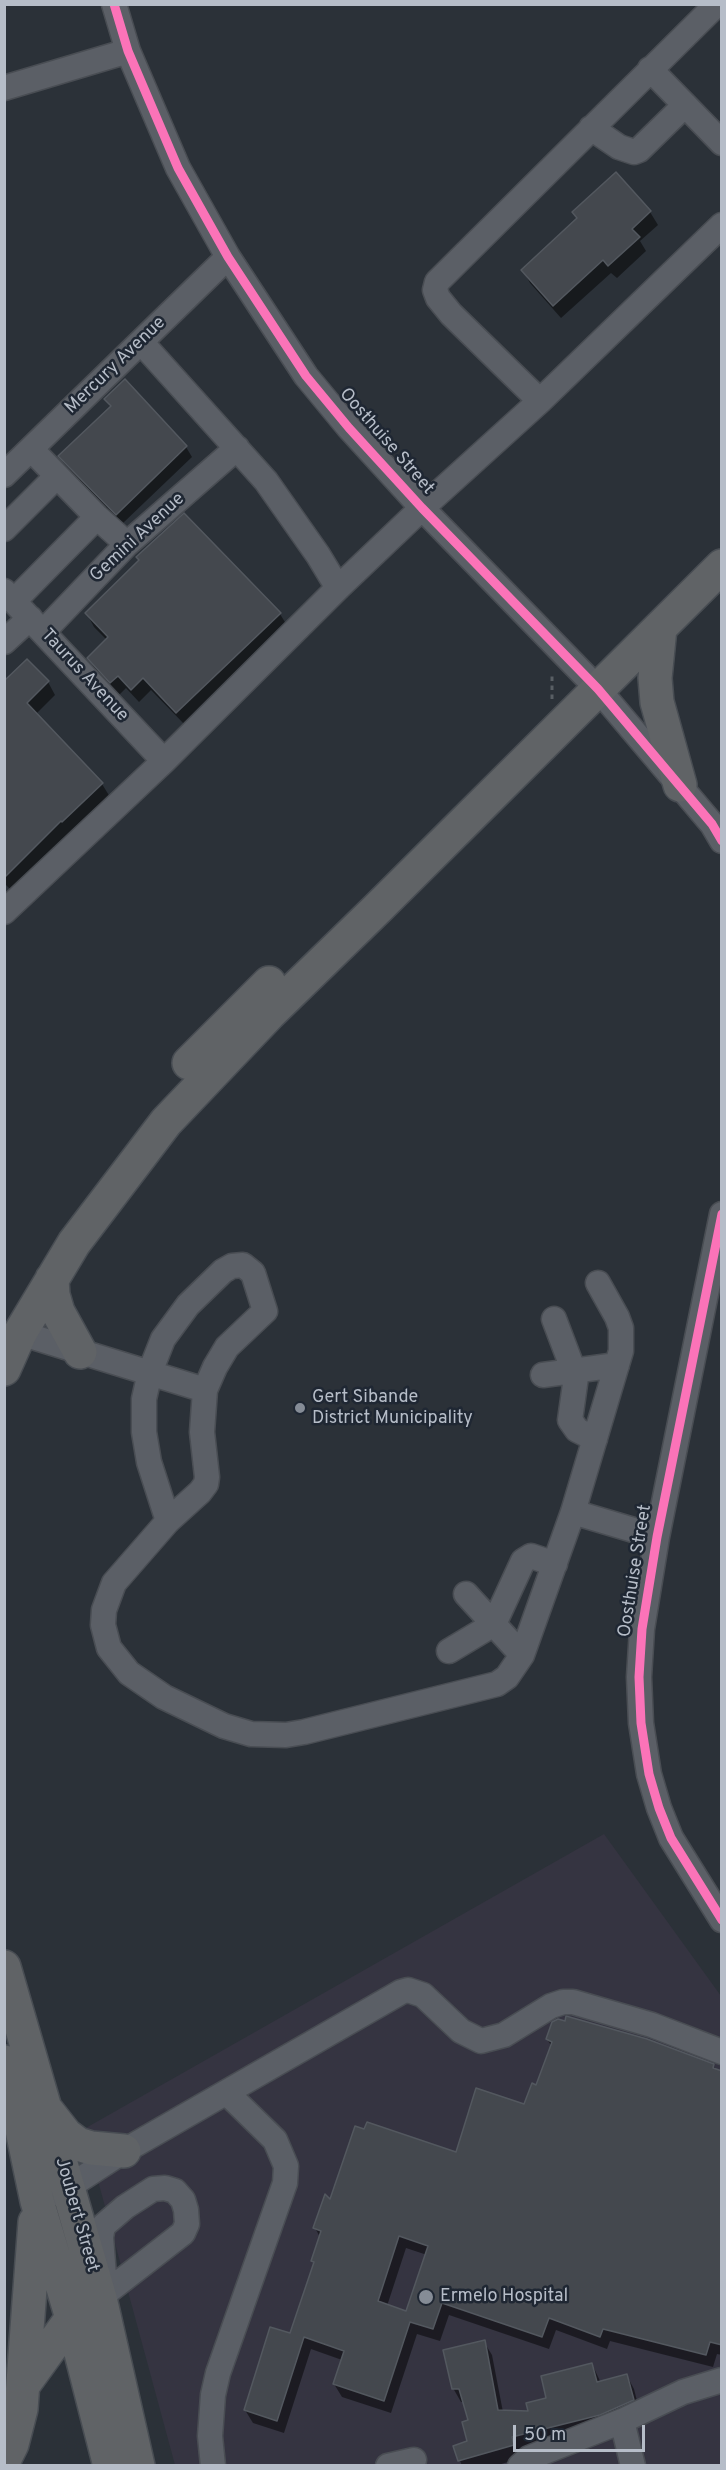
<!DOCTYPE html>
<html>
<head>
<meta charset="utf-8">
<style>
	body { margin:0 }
	#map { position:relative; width:726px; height:2470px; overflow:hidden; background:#2b3138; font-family:Overpass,sans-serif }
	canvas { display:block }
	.frame { position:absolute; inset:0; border:6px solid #b6bdc8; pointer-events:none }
	.scale { position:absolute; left:513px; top:2425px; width:132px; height:27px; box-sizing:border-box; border:3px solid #b6bdc8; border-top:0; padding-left:8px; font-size:18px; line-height:21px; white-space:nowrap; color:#b6bdc8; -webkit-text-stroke:4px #1f2733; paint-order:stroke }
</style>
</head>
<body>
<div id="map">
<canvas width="726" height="2470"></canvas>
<div class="frame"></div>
<div class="scale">50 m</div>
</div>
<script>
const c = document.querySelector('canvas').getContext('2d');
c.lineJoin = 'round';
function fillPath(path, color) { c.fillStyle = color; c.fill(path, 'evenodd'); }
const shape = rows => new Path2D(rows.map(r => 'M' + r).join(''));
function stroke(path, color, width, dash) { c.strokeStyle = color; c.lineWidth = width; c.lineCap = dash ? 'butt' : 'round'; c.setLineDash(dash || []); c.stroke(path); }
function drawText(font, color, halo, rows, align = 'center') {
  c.font = font + ' Overpass,sans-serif'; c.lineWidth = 5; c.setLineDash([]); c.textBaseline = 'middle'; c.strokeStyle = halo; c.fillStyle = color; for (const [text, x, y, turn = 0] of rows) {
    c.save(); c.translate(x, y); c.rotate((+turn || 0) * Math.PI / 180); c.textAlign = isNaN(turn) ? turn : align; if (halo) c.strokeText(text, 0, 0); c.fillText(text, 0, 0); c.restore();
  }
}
const medical = shape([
	[604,1834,721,1996,721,2465,175,2465,84,2129]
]);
const shadow = shape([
	[615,174,650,212,658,225,640,241,646,251,617,278,611,273,561,318,530,283,523,270,578,220,574,212],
	[106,399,186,447,192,457,122,524,65,466,60,456,111,408],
	[184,515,280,614,288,627,185,725,151,690,139,702,126,688,119,695,96,671,88,658,107,640,94,627,87,614],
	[48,682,55,695,36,714,102,784,110,797,71,835,69,833,12,891,4,883,4,683],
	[547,2039,713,2065,716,2070,722,2072,722,2355,717,2354,713,2367,610,2341,607,2349,556,2330,549,2349,449,2315,440,2341,417,2334,391,2413,342,2397,334,2384,342,2360,311,2349,284,2433,253,2423,245,2410,291,2335,315,2264,313,2260,320,2237,315,2228,331,2202,456,2154,525,2106,537,2087,552,2047],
	[406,2248,427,2255,407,2313,387,2306],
	[484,2342,492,2355,503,2412,530,2413,592,2364,601,2383,627,2376,634,2389,640,2413,607,2427,518,2450,521,2458,495,2466,462,2466,455,2447,469,2442,470,2421,465,2402,461,2402,453,2388]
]);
const building = shape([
	[616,172,651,211,632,229,640,237,608,266,603,260,553,306,521,270,577,218,572,212,616,172],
	[125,379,187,446,116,515,58,456,111,406,104,399,125,379],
	[184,513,281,613,176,713,143,678,131,690,118,676,110,683,87,658,108,637,85,613,139,560,136,557,184,513],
	[27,659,49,681,27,703,103,783,62,822,61,821,4,878,4,681,27,659],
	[566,2016,647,2039,714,2064,713,2068,722,2071,722,2345,710,2342,706,2355,603,2329,600,2337,549,2318,542,2337,442,2303,433,2329,410,2322,384,2401,333,2384,344,2351,304,2337,277,2421,244,2410,270,2327,290,2333,314,2262,311,2261,321,2231,313,2228,325,2194,330,2199,355,2126,364,2129,367,2122,456,2152,476,2088,524,2104,532,2083,536,2085,552,2042,546,2039,552,2022,558,2019,565,2021,566,2016],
	[399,2236,428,2246,406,2311,378,2301,399,2236],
	[485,2340,498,2410,528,2411,526,2403,546,2398,541,2376,592,2363,597,2382,627,2374,634,2400,600,2415,512,2437,514,2445,458,2461,453,2446,467,2441,462,2422,468,2420,459,2389,452,2389,443,2350,485,2340]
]);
const path = shape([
	[552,699,552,673]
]);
const minor = shape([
	[114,4,128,51,178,168,228,257,306,376,349,428,422,508,598,689,712,824,722,841],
	[650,69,722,143],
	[4,88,128,51],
	[591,128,619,147,634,152,639,150,685,105],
	[141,342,266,481,318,555,338,588],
	[540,401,451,314,438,298,435,290,437,282,717,4],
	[31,449,97,517,127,544],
	[4,475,228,257],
	[4,529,56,477],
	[4,591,164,761],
	[14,601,97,517],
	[43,632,127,544,237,448],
	[4,642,30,618],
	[4,912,164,761,338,588,422,508,540,401,722,225],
	[722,1214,657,1537,642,1629,639,1677,641,1723,649,1774,659,1808,671,1838,722,1920],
	[554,1319,576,1377,570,1420,577,1430,595,1439],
	[20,1333,205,1390],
	[543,1375,617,1365],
	[573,1512,657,1537],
	[168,1521,149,1462,144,1432,144,1399,150,1372,163,1339,188,1305,223,1271,232,1266,243,1265,253,1273,265,1311,227,1347,215,1367,205,1390,202,1432,207,1477,206,1484,200,1492,168,1521,114,1583,104,1610,103,1625,109,1648,129,1673,164,1697,224,1726,251,1734,286,1735,304,1732,497,1684,507,1677,522,1655,573,1512,621,1351,621,1328,617,1317,598,1283],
	[466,1594,522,1655],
	[449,1651,494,1624,523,1561,531,1556,555,1564],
	[56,2193,67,2188,124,2151,401,1992,408,1990,423,1995,461,2031,481,2041,504,2035,551,2006,563,2002,573,2002,652,2025,722,2052],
	[89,2306,183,2233,187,2224,186,2210,183,2200,175,2191,165,2188,153,2189,125,2207,103,2226,101,2237,104,2276],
	[622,2421,633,2466],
	[213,2466,210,2436,213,2395,218,2373,285,2183,286,2166,275,2140,227,2093],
	[388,2466,414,2460],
	[520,2466,529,2458,622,2421,683,2392,722,2380]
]);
const highway = shape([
	[660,628,655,678,657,702,680,785],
	[189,1063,269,983],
	[52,1279,53,1295,58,1312,80,1352],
	[4,1369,20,1333,74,1243,166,1122,269,1014,377,909,722,566],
	[4,1967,100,2298,138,2466],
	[4,2062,18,2111,37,2201,72,2318,110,2466],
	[48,2112,66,2135,78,2144,91,2148,124,2151],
	[24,2384,72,2318],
	[4,2460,12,2444,21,2409,35,2222]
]);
const cycleway = shape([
	[114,4,128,51,178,168,228,257,306,376,349,428,422,508,598,689,712,824,722,841],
	[722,1214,657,1537,642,1629,639,1677,641,1723,649,1774,659,1808,671,1838,722,1920]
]);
const markers = [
	[300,1408,6,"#858c96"],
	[426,2297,8,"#858c96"]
];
const streetNames = [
	["Mercury Avenue",116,366,-44],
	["Oosthuise Street",386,442,49],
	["Gemini Avenue",138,538,-43],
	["Taurus Avenue",84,676,47],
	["Oosthuise Street",636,1571,-81],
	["Joubert Street",76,2215,74]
];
const poiNames = [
	["Gert Sibande",312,1398],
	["District Municipality",312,1419],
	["Ermelo Hospital",440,2297]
];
fillPath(medical, '#353441');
fillPath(shadow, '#0007');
fillPath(building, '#44484e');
stroke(building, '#53585f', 1.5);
stroke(minor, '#494d53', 27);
stroke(highway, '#484d53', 36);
stroke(path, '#595f64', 3, [4.5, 4.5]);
stroke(minor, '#5b5f66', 24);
stroke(highway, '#606366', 33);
stroke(cycleway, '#fb73b8', 9);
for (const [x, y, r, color] of markers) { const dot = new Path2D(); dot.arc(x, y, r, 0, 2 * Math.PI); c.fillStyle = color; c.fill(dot); stroke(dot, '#1f2733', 2); }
drawText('18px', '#b6bdc8', '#1f2733', streetNames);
drawText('18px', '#b6bdc8', '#1f2733', poiNames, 'left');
</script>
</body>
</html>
